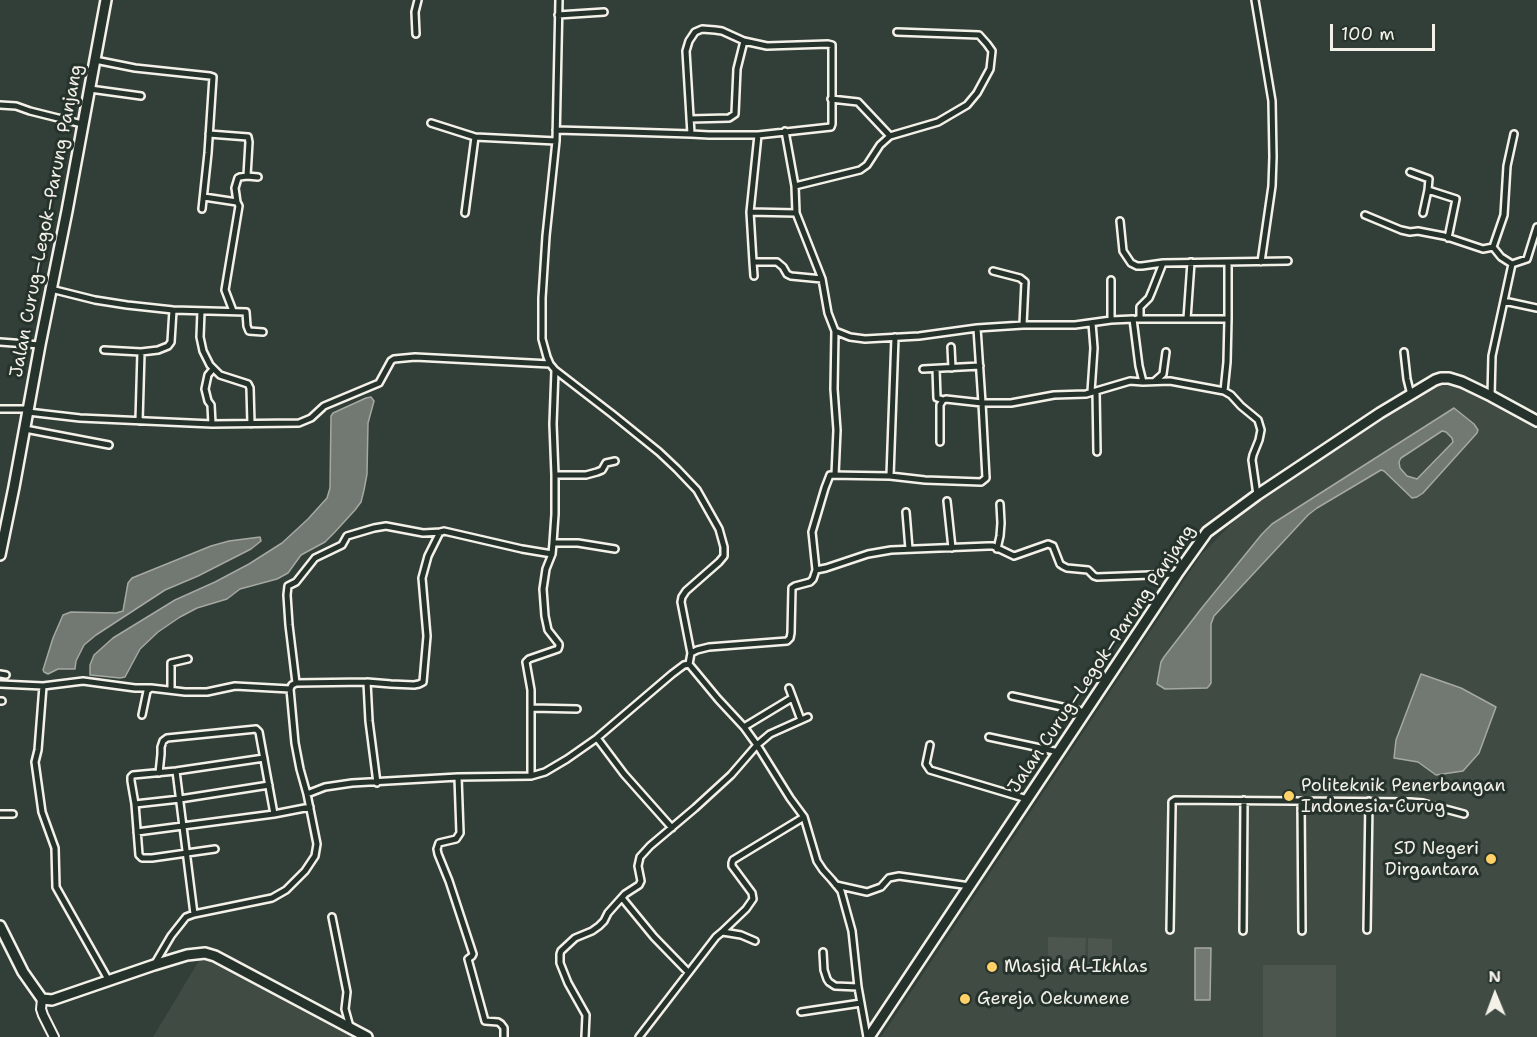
<!DOCTYPE html>
<html>
<head>
<meta charset="utf-8">
<style>
	body { margin:0 }
	#map { position:relative; width:1537px; height:1037px; overflow:hidden; background:#323e38; font-family:"Shantell Sans",sans-serif }
	canvas { display:block }
	.north { position:absolute; left:1465px; top:965px; width:60px; height:60px; -webkit-text-stroke:4px #26332d; paint-order:stroke; rotate:359deg; font-size:16px; font-weight:700; line-height:24px; text-align:center; color:#f4f1e8 }
	.north::after { content:''; display:block; margin:auto; width:21px; height:27px; background:#f4f1e8; clip-path:polygon(50% 0,100% 100%,50% 72%,0 100%) }
	.scale { position:absolute; left:1330px; top:24px; width:105px; height:27px; box-sizing:border-box; border:3px solid #f4f1e8; border-top:0; padding-left:8px; font-size:18px; line-height:21px; white-space:nowrap; color:#f4f1e8; -webkit-text-stroke:4px #26332d; paint-order:stroke }
</style>
</head>
<body>
<div id="map">
<canvas width="1537" height="1037"></canvas>
<div class="north">N</div>
<div class="scale">100 m</div>
</div>
<script>
const c = document.querySelector('canvas').getContext('2d');
c.lineJoin = 'round';
function fillPath(path, color) { c.fillStyle = color; c.fill(path, 'evenodd'); }
const shape = rows => new Path2D(rows.map(r => 'M' + r).join(''));
function stroke(path, color, width, dash) { c.strokeStyle = color; c.lineWidth = width; c.lineCap = dash ? 'butt' : 'round'; c.setLineDash(dash || []); c.stroke(path); }
function drawText(font, color, halo, rows, align = 'center') {
  c.font = font + ' "Shantell Sans",sans-serif'; c.lineWidth = 6; c.setLineDash([]); c.textBaseline = 'middle'; c.strokeStyle = halo; c.fillStyle = color; for (const [text, x, y, turn = 0] of rows) {
    c.save(); c.translate(x, y); c.rotate((+turn || 0) * Math.PI / 180); c.textAlign = isNaN(turn) ? turn : align; if (halo) c.strokeText(text, 0, 0); c.fillText(text, 0, 0); c.restore();
  }
}
const built = shape([
	[1460,384,1537,426,1537,1037,881,1037,1201,555,1247,508,1434,385],
	[215,957,359,1037,153,1037,200,959]
]);
const green = shape([
	[1048,937,1086,938,1085,960,1048,959],
	[1088,938,1112,939,1112,960,1088,959],
	[1263,965,1336,965,1336,1037,1263,1037]
]);
const water = shape([
	[371,397,374,401,368,423,367,474,364,490,361,502,355,510,334,533,325,542,301,555,288,573,277,579,240,589,227,599,197,608,180,617,158,632,140,649,125,677,120,678,90,675,90,665,94,655,113,638,175,600,215,582,249,564,282,543,308,519,327,498,330,488,331,416,333,413,366,398,371,397],
	[1454,408,1474,424,1478,430,1477,433,1423,493,1417,497,1412,498,1384,471,1381,470,1317,508,1308,515,1214,616,1211,624,1211,683,1209,686,1207,688,1165,689,1157,684,1161,662,1164,657,1201,609,1262,534,1272,524,1454,408],
	[1442,431,1446,432,1452,438,1453,442,1417,479,1407,476,1400,468,1399,462,1401,458,1442,431],
	[260,537,261,541,251,549,198,576,165,590,96,635,84,645,76,661,75,669,58,669,48,674,44,672,43,670,53,638,63,615,71,612,116,613,123,611,128,583,132,578,211,546,229,541,260,537],
	[1421,674,1461,688,1496,707,1479,753,1463,771,1436,775,1418,762,1394,758,1396,740,1421,674],
	[1195,948,1211,948,1210,1000,1195,1000,1195,948]
]);
const street = shape([
	[559,0,556,141,546,236,542,298,542,339,547,357,550,364,555,370,612,414,659,452,677,469,697,490,719,529,724,547,724,556,719,562,686,591,682,597,681,602,691,653,689,664,718,699,744,727,757,745,790,798,804,817,817,861,823,870,832,880,841,891,852,931,858,987,867,1037],
	[1255,0,1272,101,1273,157,1272,186,1261,262],
	[558,15,604,12],
	[416,34,415,12,418,0],
	[95,60,135,68,210,76,213,77,208,153,202,209],
	[90,89,141,96],
	[831,99,858,102,890,136],
	[0,105,16,106,30,111,82,124],
	[690,119,729,118,735,114,737,69,744,41],
	[431,123,475,137,556,141],
	[556,130,628,132,691,134,709,135,758,135,831,127,832,124,832,45,828,44,767,46,744,41,722,31,715,30,702,29,695,32,689,41,686,51,691,134],
	[785,131,795,186,796,213,822,279,828,313,835,331,850,337,865,339,919,336,977,328,1023,325,1075,325,1111,320,1133,319,1139,366,1143,382,1170,381,1224,391,1231,395,1241,406,1258,420,1261,430,1259,440,1253,455,1252,460,1257,495],
	[209,134,248,137,249,142,247,176],
	[758,135,750,212,753,262,777,262,783,267,787,274,791,276,822,279],
	[1410,172,1429,179,1428,190,1456,199,1448,238],
	[795,186,860,170,867,165,880,145,890,136,938,122,967,105,977,93,990,69,992,51,987,44,979,35,897,32],
	[204,197,237,202,239,206,225,290,233,311],
	[237,202,235,188,238,178,240,177,247,176,258,177],
	[750,212,796,213],
	[465,213,475,137],
	[1423,213,1428,190],
	[1365,215,1401,230,1410,232,1418,231,1444,236,1483,249,1493,247],
	[1120,221,1123,251,1131,263,1137,266,1142,266,1163,263],
	[753,262,754,276],
	[1228,262,1228,319],
	[1512,264,1527,259,1537,227],
	[993,271,1020,278,1025,282,1023,325],
	[51,289,95,300,127,305,173,310,246,312,247,326,249,331,263,332],
	[1504,301,1537,308],
	[201,311,200,337,203,351,210,365,220,375,248,384,250,388,251,424],
	[1137,319,1228,319,1227,362,1224,391],
	[1140,319,1140,307,1149,298,1152,291,1163,263,1288,261],
	[1187,319,1191,262],
	[1111,320,1111,280],
	[0,342,40,345],
	[951,347,952,368],
	[104,350,141,352,158,350,168,346,171,342,173,310],
	[1404,352,1407,379,1411,395],
	[923,369,980,366],
	[936,369,937,398,943,400],
	[1155,381,1163,374,1166,352],
	[1096,391,1097,452],
	[1091,392,1094,348,1092,323],
	[1491,396,1492,356,1512,264,1501,257,1493,247,1504,215,1507,166,1514,134],
	[0,409,28,409],
	[28,412,80,418,212,424,299,423,311,418,324,406,379,383,391,361,394,359,415,357,550,364],
	[139,421,141,352],
	[212,424,211,405,208,401,205,389,208,375,213,369],
	[25,429,109,445],
	[940,442,940,405,943,400,946,399,982,403,977,328],
	[555,475,553,424,555,370],
	[835,475,837,430,834,389,835,331],
	[890,476,895,337],
	[947,501,952,548],
	[906,512,909,549],
	[553,543,578,543,615,549],
	[997,549,1000,536,1001,523,1000,504],
	[816,570,812,532,825,488,830,475,890,476,925,480,981,482,986,478,982,403,1011,403,1054,395,1086,394,1130,381,1143,382],
	[691,653,697,650,709,647,787,641,790,638,791,633,792,588,795,586,810,582,813,579,816,570,826,568,868,554,891,550,988,546,993,546,1014,556,1048,544,1053,546,1060,564,1063,566,1067,568,1088,570,1094,576,1097,577,1177,574],
	[0,674,6,675],
	[296,683,289,625,287,595,288,586,296,582,315,558,342,545,347,536,374,528,386,526,423,533,442,532],
	[0,684,43,686,83,681,135,688,149,688],
	[43,686,38,750,35,762,42,812,55,848,56,887,109,981],
	[789,688,801,720],
	[171,690,171,663,188,659],
	[1012,696,1085,712],
	[0,701,2,701],
	[532,708,577,709],
	[142,715,147,691,151,688,185,692,207,692,235,686,290,689],
	[744,727,792,698],
	[989,737,1059,752],
	[597,738,624,774,672,828],
	[930,745,926,764,930,770,1027,799],
	[176,771,194,914],
	[159,773,161,754,161,747,163,741,167,738,256,729,259,732,274,814],
	[531,776,531,690,526,662,529,659,558,649,559,646,559,644,548,630,545,616,543,589,546,569,552,554,553,543,555,514,555,475,586,475,597,472,602,470,606,463,615,461],
	[458,777,460,833,456,839,439,843,437,849,438,854,449,881,473,954,472,956,468,959,485,1021,498,1022,501,1024,504,1028,504,1037],
	[377,783,369,721,367,682,391,684,414,685,419,684,423,682,427,636,422,578,428,556,440,532,444,531,522,549,552,554],
	[307,794,325,787,352,783,458,777,531,776,545,772,567,759,597,738,672,674,684,665,689,664],
	[1301,802,1302,931],
	[135,804,131,781,131,777,133,775,176,771,264,758],
	[0,814,13,814],
	[137,832,274,814,310,807],
	[215,849,152,858,142,858,139,855,135,804,180,799,269,785],
	[836,885,867,892,881,887,889,878,899,876,970,886],
	[622,898,654,937,688,972],
	[332,917,347,992,345,1009,350,1027],
	[1170,930,1172,807,1172,802,1175,800,1410,802,1423,803,1464,814],
	[1367,930,1369,801],
	[1243,931,1244,800],
	[722,932,746,909,753,899,752,893,732,866,732,863,733,860,804,817],
	[823,952,824,970,827,979,829,982,835,986,858,987],
	[154,965,171,936,186,917,194,914,272,898,286,890,305,871,315,856,317,844,307,794,300,769,295,743,290,689,292,685,296,683,367,682],
	[801,1012,861,1003],
	[585,1037,586,1015,568,983,560,963,560,954,561,951,575,938,592,931,599,926,604,921,608,913,625,894,639,885,641,881,638,866,640,857,650,846,695,808,731,775,757,745,770,734,808,717],
	[639,1037,716,937,722,932,729,933,741,935,755,941]
]);
const secondary = shape([
	[42,999,41,1009,43,1015,54,1037]
]);
const primary = shape([
	[0,555,14,487,40,345,67,211,106,0],
	[0,926,23,972,42,999,52,1000,154,965,187,955,205,953,215,956,367,1037],
	[869,1037,1177,574,1207,532,1257,495,1380,413,1435,380,1441,378,1449,378,1462,382,1491,396,1537,421]
]);
const markers = [
	[1289,796,6,"#ffd166"],
	[1491,859,6,"#ffd166"],
	[992,967,6,"#ffd166"],
	[965,999,6,"#ffd166"]
];
const streetNames = [
	["Jalan Curug–Legok–Parung Panjang",47,221,-79],
	["Jalan Curug–Legok–Parung Panjang",1102,659,-56]
];
const poiNames = [
	["Politeknik Penerbangan",1301,786],
	["Indonesia Curug",1301,807],
	["SD Negeri",1479,849,"right"],
	["Dirgantara",1479,870,"right"],
	["Masjid Al-Ikhlas",1004,967],
	["Gereja Oekumene",977,999]
];
fillPath(built, '#404b44');
fillPath(green, '#4c564f');
fillPath(water, '#727972');
stroke(water, '#a6a9a1', 1.5);
stroke(street, '#f4f1e8', 10);
stroke(secondary, '#f4f1e8', 12);
stroke(primary, '#f4f1e8', 14);
stroke(street, '#26332d', 5);
stroke(secondary, '#26332d', 8);
stroke(primary, '#26332d', 9);
for (const [x, y, r, color] of markers) { const dot = new Path2D(); dot.arc(x, y, r, 0, 2 * Math.PI); c.fillStyle = color; c.fill(dot); stroke(dot, '#26332d', 2); }
drawText('18px', '#f4f1e8', '#26332d', streetNames);
drawText('18px', '#f4f1e8', '#26332d', poiNames, 'left');
</script>
</body>
</html>
